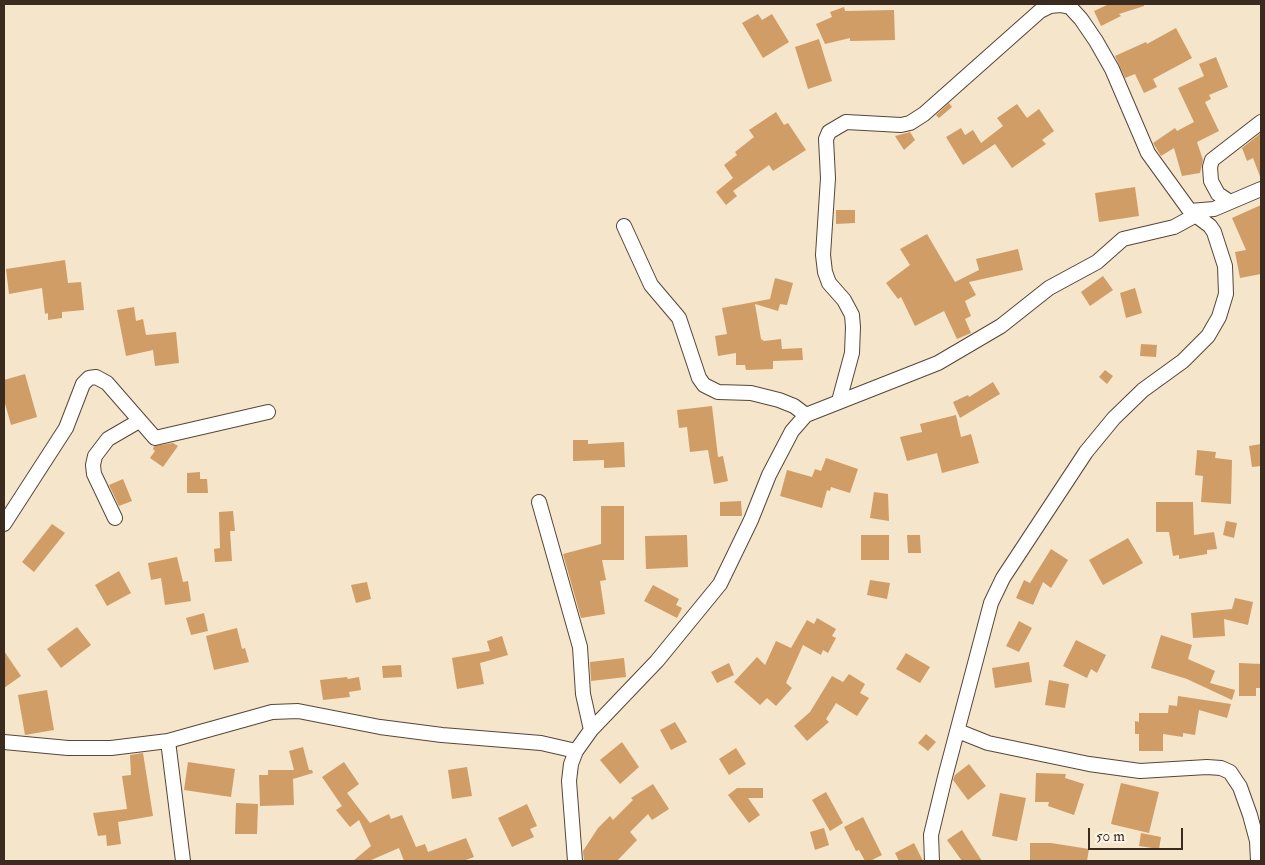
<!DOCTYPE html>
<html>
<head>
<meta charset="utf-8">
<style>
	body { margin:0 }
	#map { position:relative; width:1265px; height:865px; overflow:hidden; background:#f5e5ca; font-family:"IM FELL Double Pica",serif }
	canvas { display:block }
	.frame { position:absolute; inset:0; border:5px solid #3b2a1e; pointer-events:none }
	.scale { position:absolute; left:1088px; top:828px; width:95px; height:22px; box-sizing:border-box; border:2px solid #3b2a1e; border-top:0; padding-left:6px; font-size:15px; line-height:18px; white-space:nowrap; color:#3b2a1e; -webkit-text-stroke:4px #fcf5e5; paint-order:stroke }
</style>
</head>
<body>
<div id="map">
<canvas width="1265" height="865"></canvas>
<div class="frame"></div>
<div class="scale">50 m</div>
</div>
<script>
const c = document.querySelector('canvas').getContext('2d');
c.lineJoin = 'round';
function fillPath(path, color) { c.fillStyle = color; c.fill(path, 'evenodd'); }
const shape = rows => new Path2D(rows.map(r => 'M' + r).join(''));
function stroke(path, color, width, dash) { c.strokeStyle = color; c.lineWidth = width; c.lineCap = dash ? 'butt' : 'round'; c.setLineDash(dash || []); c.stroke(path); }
const building = shape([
	[1109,4,1144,4,1144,6,1119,14,1121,16,1101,26,1094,11],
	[844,7,845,11,894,10,895,40,850,41,850,38,825,44,816,24,832,17,830,12],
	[758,14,762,20,772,14,789,42,763,58,742,23],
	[1176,28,1192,58,1153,79,1157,87,1144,93,1135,74,1125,78,1115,56,1146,42,1147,44],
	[819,39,832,81,808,89,795,47],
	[1216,57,1228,87,1209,95,1211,99,1205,102,1219,131,1197,142,1203,160,1200,173,1182,176,1174,148,1161,156,1153,143,1175,128,1177,131,1194,122,1178,88,1204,76,1199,64],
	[949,103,952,107,939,118,936,115],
	[1017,104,1027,118,1039,109,1054,131,1042,140,1046,144,1012,168,995,144,963,165,946,137,961,128,965,135,973,130,981,143,1003,126,997,118],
	[776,112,784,125,788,123,806,150,773,171,769,165,733,191,737,196,726,205,716,192,733,178,724,165,737,155,735,152,754,137,749,130],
	[910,132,915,140,904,150,895,136],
	[1261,133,1261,179,1253,158,1247,161,1242,148],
	[1135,187,1139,216,1099,222,1095,193],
	[1261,205,1261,274,1240,278,1235,252,1246,250,1232,218],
	[836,210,855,210,855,223,836,224],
	[927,234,955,282,979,270,976,259,1018,249,1023,270,969,282,976,295,965,301,971,316,965,319,971,333,957,339,944,311,915,326,901,297,898,299,886,283,910,265,900,249],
	[65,260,68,283,81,282,84,310,62,312,62,318,48,320,48,313,45,314,42,288,9,294,6,269],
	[1103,276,1113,290,1090,306,1081,292],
	[775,278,793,283,787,305,780,304,778,311,755,304,761,339,764,341,781,339,782,349,802,348,803,360,773,361,773,369,746,370,745,365,736,365,736,353,718,356,715,336,727,334,722,308,770,299],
	[1135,288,1142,313,1126,318,1120,293],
	[134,307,136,321,143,319,146,335,176,332,179,363,155,366,153,350,126,356,117,310],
	[1141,344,1157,345,1156,357,1140,356],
	[1105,370,1113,376,1107,384,1099,377],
	[25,374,37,417,11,425,4,400,4,380],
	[993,382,1000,394,960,418,953,402,968,395,969,397],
	[712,406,718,457,723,456,728,481,714,484,708,450,690,452,687,427,679,428,677,410],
	[956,415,961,437,971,434,979,463,942,473,937,453,907,461,900,437,922,432,920,424],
	[573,440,588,440,588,444,624,442,625,467,604,468,604,460,573,461],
	[173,443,178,446,163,467,150,458,155,451,153,449,154,446],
	[1261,444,1261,466,1252,467,1249,446],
	[1197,450,1216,452,1215,458,1232,460,1231,504,1201,502,1203,476,1195,475],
	[826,458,858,469,850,493,831,487,830,491,827,490,822,508,780,496,787,470,812,477,815,469,821,471],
	[200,472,200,479,207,479,208,493,187,493,187,473],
	[123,479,132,501,119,506,109,485],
	[874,492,888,494,889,521,870,518],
	[741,501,742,516,720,516,720,502],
	[1156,502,1193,502,1194,535,1214,532,1217,549,1207,550,1207,554,1179,559,1179,555,1173,556,1169,532,1156,532],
	[601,506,624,506,624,560,602,560,606,580,600,581,605,614,581,618,563,554,601,544],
	[233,511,235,531,230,531,232,561,215,562,214,549,220,548,219,512],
	[1226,521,1237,523,1234,538,1223,535],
	[52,524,65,533,34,572,22,562],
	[687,535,688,567,646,569,645,536],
	[861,535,889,535,889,560,861,560],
	[907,535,920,535,921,553,908,553],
	[1128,538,1143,563,1103,585,1089,560],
	[1051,549,1068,560,1051,588,1043,582,1033,605,1016,598,1024,580,1030,583],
	[177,557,183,582,188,581,191,601,165,605,161,578,151,580,148,563],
	[119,571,131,593,107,606,95,585],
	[870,580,890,583,887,599,867,595],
	[367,582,371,599,356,603,351,585],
	[653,585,679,599,676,605,682,608,677,618,644,601],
	[1235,598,1253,602,1248,625,1224,619,1225,636,1193,638,1191,613,1232,609],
	[204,613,208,631,191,635,186,618],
	[817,618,836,629,832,636,836,638,828,653,823,650,821,655,803,645,786,683,792,688,776,706,767,698,760,705,734,682,757,657,765,665,776,641,791,648,807,620,814,624],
	[1019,621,1032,628,1019,652,1006,646],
	[77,627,91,645,61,668,47,649],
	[237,628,242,649,245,648,249,662,214,670,206,636],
	[1161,635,1192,645,1188,659,1215,671,1210,683,1235,690,1232,700,1187,679,1151,668],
	[502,636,508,655,480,663,484,684,457,689,452,658,490,651,487,641],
	[1076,640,1106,655,1097,673,1091,669,1087,678,1063,666],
	[4,651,21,676,4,688],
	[906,653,930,667,920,683,896,669],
	[624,658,626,677,591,681,590,662],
	[1029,662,1032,682,995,688,992,668],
	[729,663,734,675,717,683,711,672],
	[1239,663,1261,664,1261,688,1256,688,1256,696,1239,696],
	[401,665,402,677,383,678,382,666],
	[849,674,865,684,860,693,869,698,857,716,836,703,826,719,829,722,807,741,794,726,810,712,832,676,843,682],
	[347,677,348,679,359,677,361,690,349,692,350,697,323,700,320,680],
	[1049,680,1069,684,1065,708,1045,705],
	[47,690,54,730,25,735,18,695],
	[1178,696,1231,704,1227,718,1199,710,1195,735,1183,733,1183,737,1163,734,1163,751,1139,751,1139,734,1135,734,1135,721,1139,722,1139,713,1168,713,1169,705,1177,706],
	[675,722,687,742,671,750,660,730],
	[926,734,936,742,928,751,918,743],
	[622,742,639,767,620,784,600,760],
	[303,747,309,770,312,770,313,773,293,779,294,805,260,806,259,775,268,775,268,770,294,770,289,751],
	[736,748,746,764,729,775,719,759],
	[143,753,153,816,118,822,121,844,107,846,106,835,98,836,93,813,127,809,122,776,131,775,130,755],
	[188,762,235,769,231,797,184,790],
	[344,762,359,784,347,793,370,823,389,814,391,819,402,815,416,847,425,844,428,852,466,838,474,857,463,861,404,861,399,848,369,861,353,861,371,846,359,820,350,827,336,810,342,806,322,777],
	[969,764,986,786,968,800,953,780,955,775],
	[467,767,472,796,452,799,448,770],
	[1036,773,1066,774,1065,778,1084,784,1074,815,1048,806,1049,802,1035,802],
	[1121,783,1159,792,1149,833,1111,824],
	[653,784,669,809,652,820,648,814,630,832,637,840,617,861,584,861,583,851,598,828,610,816,613,820,633,800,631,798],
	[737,788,763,788,763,798,748,798,760,815,749,823,728,795],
	[826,792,843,823,830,831,812,800],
	[1000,793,1026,798,1017,841,992,836],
	[236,803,258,804,257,834,235,834],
	[527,804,537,826,530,829,534,837,512,847,498,818],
	[863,817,882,855,870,861,865,861,859,850,856,851,844,827],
	[824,828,829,845,815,850,810,832],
	[962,830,982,861,962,861,947,840],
	[1141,833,1161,837,1159,849,1139,846],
	[914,843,923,861,899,861,895,853],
	[1030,843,1051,843,1089,849,1087,861,1030,861]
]);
const street = shape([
	[1230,202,1218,194,1211,181,1210,167,1212,160,1261,122],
	[1190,211,1214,209,1261,189],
	[624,226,651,285,679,318,699,378,704,385,718,392,751,393,779,400,794,406,806,415],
	[839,401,852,353,853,327,852,315,844,300,829,283,825,272,823,255,828,178,826,139,829,132,846,122,901,125,910,123,924,114,1040,11,1050,6,1060,5,1070,7,1081,19,1096,41,1112,69,1148,153,1190,211,1210,226,1214,232,1225,266,1226,294,1219,317,1208,336,1183,361,1143,390,1114,418,1086,452,1003,578,991,603,945,777,931,835,932,861],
	[539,502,580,647,583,694,591,730],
	[115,518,94,474,93,465,95,456,108,439,139,421],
	[4,524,66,428,83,384,89,378,96,377,107,383,155,438,268,412],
	[958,731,988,743,1089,764,1140,771,1207,767,1221,768,1230,772,1240,787,1250,815,1257,841,1258,861],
	[168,741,183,861],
	[4,742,68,748,111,748,168,741,272,712,298,711,380,727,442,735,541,743,576,751],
	[575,861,569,781,571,764,576,751,591,730,657,661,720,584,751,520,769,475,792,431,806,415,938,363,1001,326,1049,288,1097,262,1123,239,1174,227,1196,215]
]);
fillPath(building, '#d19d66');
stroke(street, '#574638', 16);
stroke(street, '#fff', 14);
</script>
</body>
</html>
